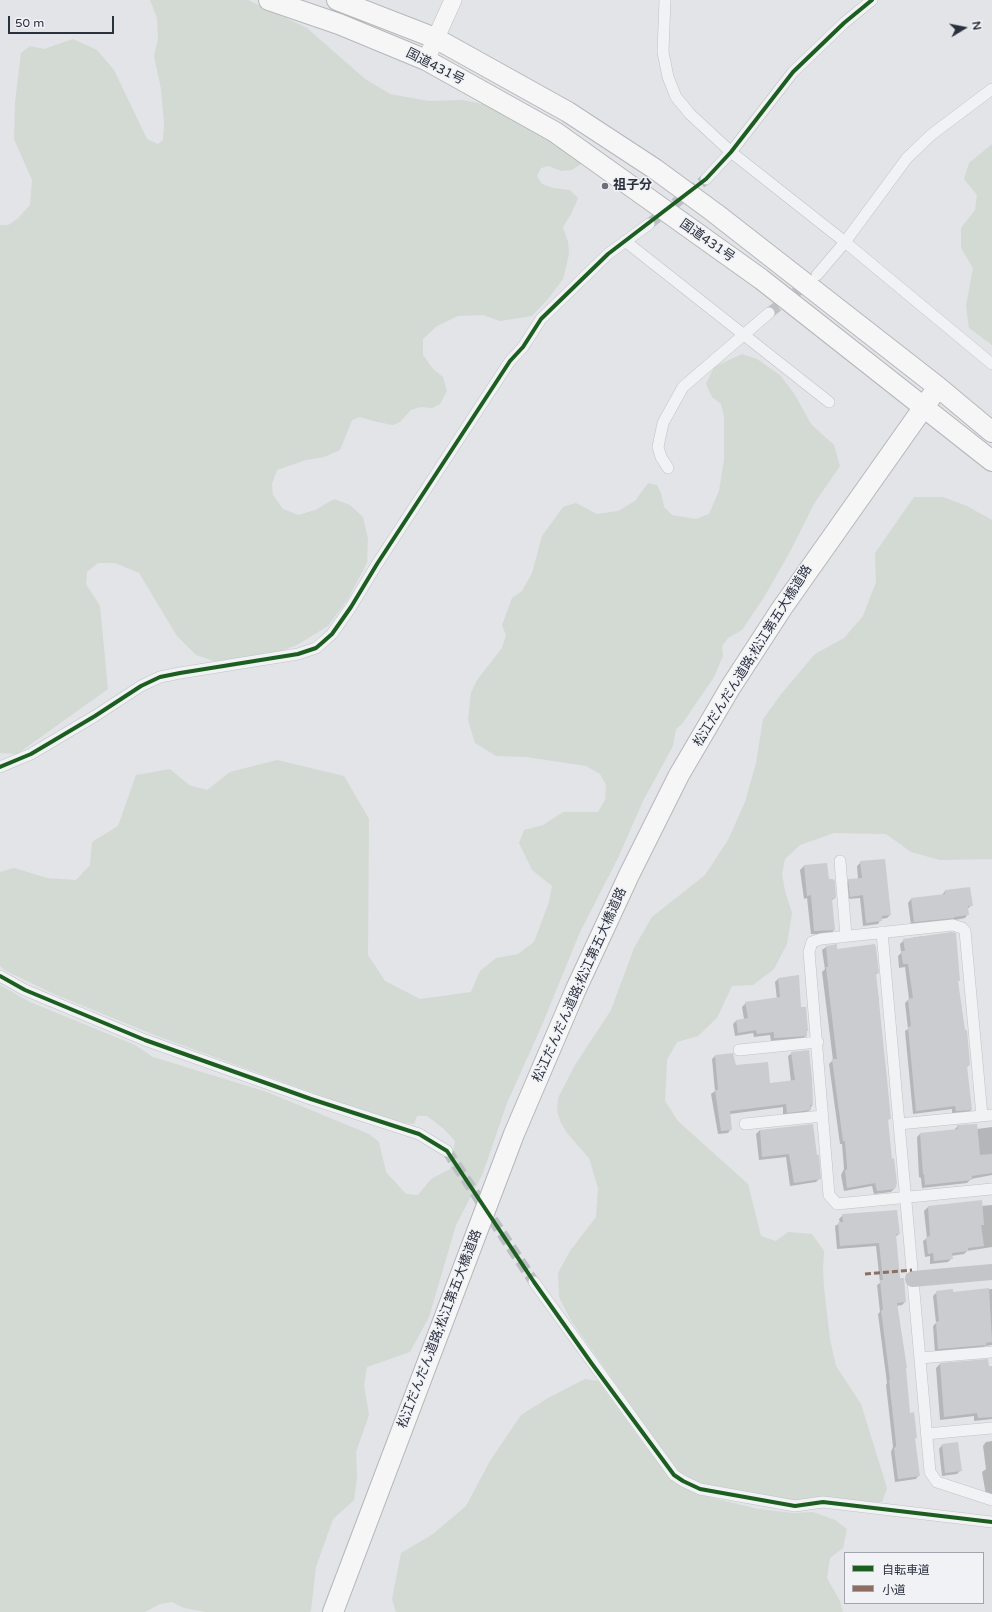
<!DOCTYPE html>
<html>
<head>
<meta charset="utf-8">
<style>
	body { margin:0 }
	#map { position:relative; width:992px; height:1612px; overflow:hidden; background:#e2e4e7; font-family:"Varela Round","Noto Sans JP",sans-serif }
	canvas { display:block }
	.legend { position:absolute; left:844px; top:1552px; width:140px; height:52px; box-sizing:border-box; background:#f0f2f6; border:1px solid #a1a4ac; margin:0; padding:5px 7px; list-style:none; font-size:12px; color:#2b303e }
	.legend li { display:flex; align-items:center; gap:8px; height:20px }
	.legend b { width:20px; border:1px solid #a1a4ac }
	.north { position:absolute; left:944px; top:8px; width:40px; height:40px; -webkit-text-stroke:3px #f0f2f6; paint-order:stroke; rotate:80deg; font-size:11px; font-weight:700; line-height:16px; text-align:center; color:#2b303e }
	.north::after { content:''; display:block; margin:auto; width:14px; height:18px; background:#2b303e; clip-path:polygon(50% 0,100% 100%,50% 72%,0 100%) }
	.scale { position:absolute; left:8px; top:16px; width:106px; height:18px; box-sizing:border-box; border:2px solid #2b303e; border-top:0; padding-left:5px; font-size:12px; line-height:14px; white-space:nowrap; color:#2b303e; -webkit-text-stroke:3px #f0f2f6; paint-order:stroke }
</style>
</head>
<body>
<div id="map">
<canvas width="992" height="1612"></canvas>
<ul class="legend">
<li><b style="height:5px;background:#1b5e20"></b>自転車道</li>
<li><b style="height:5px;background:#8d6e63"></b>小道</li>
</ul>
<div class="north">N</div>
<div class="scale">50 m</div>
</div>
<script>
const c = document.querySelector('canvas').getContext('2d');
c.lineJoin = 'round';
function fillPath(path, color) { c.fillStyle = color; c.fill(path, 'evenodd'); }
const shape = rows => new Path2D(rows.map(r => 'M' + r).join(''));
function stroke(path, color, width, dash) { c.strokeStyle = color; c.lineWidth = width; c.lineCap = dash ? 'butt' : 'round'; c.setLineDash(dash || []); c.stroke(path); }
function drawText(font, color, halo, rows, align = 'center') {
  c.font = font + ' "Varela Round","Noto Sans JP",sans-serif'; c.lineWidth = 3; c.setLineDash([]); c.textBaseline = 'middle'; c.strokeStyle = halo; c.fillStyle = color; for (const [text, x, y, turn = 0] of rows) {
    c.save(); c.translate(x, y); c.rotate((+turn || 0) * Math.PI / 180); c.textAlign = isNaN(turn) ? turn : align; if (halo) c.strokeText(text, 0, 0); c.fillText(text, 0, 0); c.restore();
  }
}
const green = shape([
	[150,0,248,0,307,28,365,79,390,94,429,101,462,100,503,108,579,153,581,164,572,170,561,171,549,166,541,168,537,176,542,184,553,188,570,190,578,198,571,214,563,227,568,242,569,254,563,279,548,299,532,316,500,321,483,315,458,316,437,326,423,339,423,355,433,369,443,377,447,391,440,404,432,408,421,407,411,410,400,422,393,425,377,422,360,417,352,420,340,450,324,457,306,460,277,470,272,484,273,495,283,509,298,515,315,510,334,499,350,505,363,517,368,539,367,563,348,599,328,626,297,645,271,655,217,662,196,655,177,636,139,573,115,563,98,563,87,572,86,584,100,606,108,689,17,754,0,753,0,225,8,225,17,219,30,205,32,180,14,139,15,102,21,53,30,46,44,49,73,39,97,50,114,70,147,139,158,144,163,140,164,124,161,89,154,56,158,39,157,18],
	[992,144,992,345,969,328,966,306,973,268,961,248,961,228,975,210,977,195,964,179,969,163],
	[742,354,757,359,780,375,795,395,811,424,834,445,840,466,814,504,791,550,763,599,742,630,728,638,722,646,723,656,714,677,682,724,676,729,673,746,643,801,618,858,580,932,542,1025,507,1103,483,1173,456,1225,429,1317,410,1352,367,1367,364,1385,369,1415,356,1452,357,1478,354,1500,333,1519,316,1567,311,1610,310,1612,206,1612,184,1608,172,1602,160,1604,145,1612,0,1612,0,985,30,1002,135,1045,153,1057,267,1092,369,1134,379,1142,386,1172,406,1194,418,1195,431,1179,450,1169,455,1141,444,1129,427,1116,417,1116,414,1124,393,1122,157,1036,54,994,6,971,0,966,0,872,14,868,47,878,76,880,90,865,92,842,118,826,136,775,170,769,189,785,207,790,230,772,277,760,344,776,369,819,368,955,385,981,420,999,471,992,480,971,496,958,518,954,534,942,549,902,552,886,532,870,519,843,524,830,543,825,563,812,598,812,605,800,606,785,600,774,586,766,526,757,496,756,475,743,468,720,471,693,477,680,502,648,506,635,502,625,512,598,522,591,532,573,542,536,563,507,576,503,597,514,618,511,635,501,648,483,657,485,661,493,664,507,672,515,696,519,709,514,719,491,724,459,724,416,721,404,712,397,706,384,714,367],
	[914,497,943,497,967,506,992,520,992,859,940,860,911,852,886,834,834,833,800,845,785,859,782,874,785,891,792,913,787,944,774,969,753,985,732,986,717,1018,698,1036,677,1042,667,1060,665,1101,678,1121,748,1184,761,1236,776,1241,788,1232,812,1234,824,1251,823,1269,824,1288,830,1339,836,1366,861,1404,887,1488,882,1502,794,1502,703,1485,676,1470,570,1319,559,1297,558,1273,570,1251,596,1217,598,1188,589,1158,567,1133,561,1123,557,1111,558,1098,575,1065,611,1010,634,948,652,917,705,875,728,840,745,802,756,763,763,719,782,693,815,654,844,638,863,616,876,582,875,553],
	[585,1379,598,1381,651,1454,674,1481,697,1494,758,1509,793,1513,813,1512,835,1520,847,1529,843,1548,830,1558,827,1578,840,1601,843,1612,396,1612,392,1599,401,1553,433,1534,466,1506,490,1461,521,1415,548,1398]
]);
const shadow = shape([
	[861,862,890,915,887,918,881,919,878,924,863,926,860,898,847,899,846,884,849,880,858,879,857,866],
	[804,866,828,881,835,898,831,901,834,930,831,934,811,934,807,898,804,899,800,870],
	[945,891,972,905,967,909,968,914,965,918,950,921,911,925,908,903,911,899,942,895],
	[955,934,959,980,957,982,969,1065,966,1068,971,1110,968,1113,952,1115,952,1109,913,1114,905,1031,908,1029,905,1003,909,999,905,967,899,968,898,956,901,953,900,944,904,940,916,937],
	[826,947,878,973,875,975,879,1001,878,1003,890,1118,887,1121,894,1189,891,1192,874,1194,872,1186,844,1191,841,1175,844,1169,842,1144,840,1144,829,1064,833,1060,822,972,825,969,822,950],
	[779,978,801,1008,807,1031,806,1036,803,1039,771,1041,770,1035,754,1037,753,1033,735,1036,733,1024,736,1021,744,1019,742,1007,746,1003,777,999,775,982],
	[792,1053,812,1105,810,1110,806,1113,783,1116,783,1107,730,1114,731,1129,728,1133,718,1134,711,1094,715,1091,712,1059,715,1056,769,1084,791,1082,788,1056],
	[958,1126,977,1129,992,1127,992,1175,971,1179,967,1183,922,1188,921,1178,919,1177,917,1137,920,1134,954,1130],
	[760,1130,820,1178,816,1182,790,1186,786,1157,759,1160,756,1134],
	[981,1202,981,1206,992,1205,992,1247,967,1251,964,1254,951,1256,952,1258,948,1262,930,1264,930,1256,925,1257,923,1241,927,1238,924,1211,928,1207],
	[843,1215,899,1234,895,1237,899,1279,905,1302,902,1305,896,1306,909,1414,916,1437,914,1439,919,1475,916,1479,895,1482,891,1452,893,1447,886,1385,887,1383,878,1314,880,1312,877,1285,880,1283,876,1246,837,1249,835,1226,840,1223,839,1219],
	[992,1289,992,1345,985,1346,981,1349,935,1353,933,1326,936,1323,933,1296,937,1292,952,1293],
	[987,1360,988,1367,992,1367,992,1419,974,1421,974,1416,940,1420,936,1368,940,1364],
	[992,1441,992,1494,986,1495,982,1472,986,1469,983,1446,986,1442],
	[942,1445,961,1470,957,1474,942,1476,939,1449]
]);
const building = shape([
	[885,859,891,915,882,916,882,921,866,923,863,895,850,897,848,879,862,878,860,861],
	[827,863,829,879,833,879,835,881,836,898,832,899,835,930,814,931,811,895,807,896,804,865],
	[970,887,973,906,968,906,969,915,954,917,954,918,914,922,911,898,945,894,945,890],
	[952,932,956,933,960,981,958,981,965,1030,967,1030,970,1065,967,1066,972,1110,956,1111,955,1106,916,1111,908,1027,911,1026,908,999,913,998,908,964,903,964,901,951,905,951,903,939],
	[837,944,837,949,875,944,876,948,879,973,876,973,887,1079,891,1119,888,1119,892,1159,894,1158,897,1183,895,1189,877,1191,875,1183,847,1188,845,1170,847,1170,847,1165,845,1141,843,1141,832,1059,837,1059,826,967,828,967,826,946],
	[799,975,801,1007,806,1007,808,1031,807,1031,807,1036,774,1038,774,1032,757,1034,756,1030,738,1033,736,1020,748,1018,745,1002,780,997,778,978],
	[809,1050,812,1078,813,1105,810,1105,811,1110,787,1113,786,1104,730,1111,732,1130,721,1131,715,1090,718,1090,715,1055,733,1053,736,1065,768,1062,770,1083,795,1080,791,1052],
	[813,1124,817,1155,819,1155,821,1179,794,1183,789,1154,762,1157,760,1130],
	[977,1124,980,1155,992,1154,992,1173,972,1176,972,1180,925,1185,924,1174,923,1174,920,1133,958,1129,957,1125],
	[982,1200,984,1225,981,1225,984,1246,968,1248,968,1251,952,1253,953,1259,934,1261,933,1253,928,1254,926,1237,930,1236,928,1206],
	[897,1210,900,1234,896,1234,900,1278,904,1278,906,1302,897,1303,907,1368,906,1368,910,1413,914,1412,917,1438,915,1438,920,1476,898,1479,894,1448,896,1447,896,1443,889,1380,890,1380,881,1310,883,1310,880,1280,883,1280,879,1243,840,1246,838,1222,843,1222,842,1214],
	[989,1288,992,1342,986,1343,986,1345,938,1349,936,1322,939,1321,936,1291,953,1289,953,1292],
	[988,1359,989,1366,992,1366,992,1417,978,1418,977,1413,944,1417,940,1363],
	[958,1442,962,1471,945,1473,942,1444]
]);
const streetTunnel = shape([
	[649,224,706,179],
	[769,313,809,282],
	[447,1151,534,1282]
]);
const street = shape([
	[665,0,663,52,668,77,676,97,690,114,731,152,845,242,992,364],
	[706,179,731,152,793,72,844,23,872,0],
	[625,241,829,402],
	[817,275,845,242,907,158,931,135,992,89],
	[747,332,769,313],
	[668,468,661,457,658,447,663,423,683,387,740,338],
	[0,767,31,754,95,716,141,686,160,677,180,673,298,654,316,648,323,642,332,634,351,607,377,564,510,361,523,347,541,319,608,254,649,224],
	[840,861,846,936],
	[882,932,930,1472,937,1482,992,1500],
	[0,976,25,990,145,1040,311,1099,419,1134,447,1151],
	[739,1050,818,1042],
	[982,1116,965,931,962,928,953,925,821,939,812,942,809,952,829,1195,837,1204,992,1189],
	[745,1124,822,1116],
	[899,1124,992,1115],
	[534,1282,674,1475,683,1481,700,1489,795,1506,823,1502,992,1522],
	[920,1358,992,1352],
	[926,1434,992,1428]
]);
const secondary = shape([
	[913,1279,992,1272]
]);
const primary = shape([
	[426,60,453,0]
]);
const highway = shape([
	[269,0,339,24,426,60,555,132,761,279,992,461],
	[337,0,435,38,568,112,655,169,715,213,938,387,992,432],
	[333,1612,514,1134,576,989,629,875,679,775,730,688,782,608,938,387]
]);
const quiet = shape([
	[865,1274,912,1270]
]);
const cycleway = shape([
	[0,767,31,754,95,716,141,686,160,677,180,673,298,654,316,648,323,642,332,634,351,607,377,564,510,361,523,347,541,319,608,254,706,179,731,152,793,72,844,23,872,0],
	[0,976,25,990,145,1040,311,1099,419,1134,447,1151,534,1282,592,1364,674,1475,683,1481,700,1489,795,1506,823,1502,992,1522]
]);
const markers = [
	[605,186,4,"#6b6f79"]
];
const streetNames = [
	["国道431号",435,67,27],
	["国道431号",707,241,35],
	["松江だんだん道路;松江第五大橋道路",753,656,-58],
	["松江だんだん道路;松江第五大橋道路",580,985,-66],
	["松江だんだん道路;松江第五大橋道路",440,1329,-69]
];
const poiNames = [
	["祖子分",613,186]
];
fillPath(green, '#d2dad3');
fillPath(shadow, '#0003');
fillPath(building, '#cbcccf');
stroke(streetTunnel, '#bdc0c5', 11, [11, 5.5]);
stroke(street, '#c1c2c5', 12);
stroke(primary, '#bfc1c4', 18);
stroke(highway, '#b5b7bb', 22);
stroke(street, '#f1f2f4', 11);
stroke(secondary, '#c3c5c8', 16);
stroke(primary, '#f6f6f6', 17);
stroke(highway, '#f6f6f6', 20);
stroke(quiet, '#8d6e63', 3, [6, 3]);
stroke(cycleway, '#1b5e20', 4);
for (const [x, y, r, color] of markers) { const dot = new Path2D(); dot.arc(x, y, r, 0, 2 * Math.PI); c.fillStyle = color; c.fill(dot); stroke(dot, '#f0f2f6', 1.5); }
drawText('13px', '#2b303e', '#f0f2f6', streetNames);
drawText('bold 13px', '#2b303e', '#f0f2f6', poiNames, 'left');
</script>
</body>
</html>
